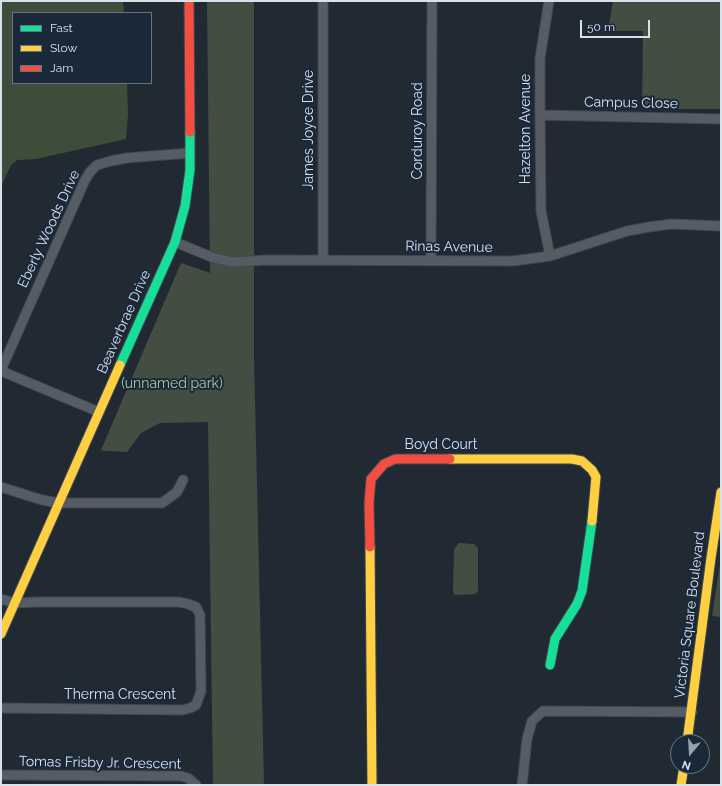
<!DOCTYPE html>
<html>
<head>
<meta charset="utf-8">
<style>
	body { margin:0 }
	#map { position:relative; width:722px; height:786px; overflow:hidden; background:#212a33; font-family:Raleway,sans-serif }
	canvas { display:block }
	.frame { position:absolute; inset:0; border:2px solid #d7e1ec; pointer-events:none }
	.legend { position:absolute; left:12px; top:12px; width:140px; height:72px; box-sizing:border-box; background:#1a293a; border:1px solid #667381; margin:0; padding:5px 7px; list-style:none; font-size:12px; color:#d7e1ec }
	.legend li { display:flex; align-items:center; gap:8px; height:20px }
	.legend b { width:20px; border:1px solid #667381 }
	.north { position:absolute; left:670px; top:734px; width:40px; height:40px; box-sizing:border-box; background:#1a293a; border:1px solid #667381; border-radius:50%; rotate:198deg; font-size:11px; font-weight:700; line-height:16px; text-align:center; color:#d7e1ec }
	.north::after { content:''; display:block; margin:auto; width:14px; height:18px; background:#97a1ab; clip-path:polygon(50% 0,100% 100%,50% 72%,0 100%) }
	.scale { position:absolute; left:580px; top:20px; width:70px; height:18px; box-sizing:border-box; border:2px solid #d7e1ec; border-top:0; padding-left:5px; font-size:12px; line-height:14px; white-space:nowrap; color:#d7e1ec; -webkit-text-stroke:3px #1a293a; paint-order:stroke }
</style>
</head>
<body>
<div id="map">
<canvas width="722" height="786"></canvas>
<div class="frame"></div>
<ul class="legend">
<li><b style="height:5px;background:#16e098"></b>Fast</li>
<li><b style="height:5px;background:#ffcf43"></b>Slow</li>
<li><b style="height:5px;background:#f24e42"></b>Jam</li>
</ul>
<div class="north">N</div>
<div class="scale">50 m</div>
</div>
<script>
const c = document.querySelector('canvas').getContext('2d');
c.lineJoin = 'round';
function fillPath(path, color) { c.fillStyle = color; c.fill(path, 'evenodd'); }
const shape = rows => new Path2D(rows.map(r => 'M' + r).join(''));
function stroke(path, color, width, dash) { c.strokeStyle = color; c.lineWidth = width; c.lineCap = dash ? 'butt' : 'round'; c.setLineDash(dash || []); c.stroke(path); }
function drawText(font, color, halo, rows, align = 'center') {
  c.font = font + ' Raleway,sans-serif'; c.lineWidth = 4; c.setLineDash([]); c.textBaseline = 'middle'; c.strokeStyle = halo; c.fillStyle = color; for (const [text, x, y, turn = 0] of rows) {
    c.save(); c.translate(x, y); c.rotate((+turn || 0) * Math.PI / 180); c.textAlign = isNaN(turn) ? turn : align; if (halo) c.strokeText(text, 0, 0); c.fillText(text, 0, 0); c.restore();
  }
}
const green = shape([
	[207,1,254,1,254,357,264,785,213,785,208,422,160,423,141,433,127,452,105,451,101,450,181,263,210,273],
	[613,1,721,1,721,109,642,109,643,31,608,31],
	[459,543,474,544,478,548,478,591,475,594,455,595,453,592,454,549],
	[721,557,721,617,712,616]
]);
const forest = shape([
	[1,1,123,1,124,13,13,13,13,83,127,83,128,114,126,139,36,159,17,160,11,165,1,187]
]);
const street = shape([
	[323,1,323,260],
	[549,1,540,58,540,115,541,211,550,256],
	[540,115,721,119],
	[175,242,214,258,233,262,267,260,513,261,550,256,627,231,649,227,672,224,721,226],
	[431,261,432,1],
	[1,370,85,180,90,172,97,165,111,161,126,158,190,153],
	[1,371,99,412],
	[1,487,42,500,59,503,162,503,177,492,183,480],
	[1,599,15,603,37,602,179,602,188,604,196,607,200,615,201,691,196,705,190,708,182,710,1,708],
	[1,775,181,776,188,778,196,785],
	[522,785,527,739,532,721,543,711,692,712]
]);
const fast = shape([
	[120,365,175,242,185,206,190,170,190,132],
	[550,665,555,639,577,604,582,591,592,521]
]);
const slow = shape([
	[450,459,572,459,582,461,592,470,596,477,592,521],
	[370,547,372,785],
	[1,634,120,365],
	[687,742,711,558,721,492],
	[681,785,684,766]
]);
const jam = shape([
	[189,1,190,132],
	[370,547,369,503,371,479,384,464,395,459,450,459]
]);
const streetNames = [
	["Campus Close",631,103,1],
	["Hazelton Avenue",526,129,-90],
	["James Joyce Drive",309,130,-90],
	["Corduroy Road",418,131,-90],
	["Eberly Woods Drive",49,229,-65],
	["Rinas Avenue",449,247,1],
	["Beaverbrae Drive",124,322,-66],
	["Boyd Court",441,445],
	["Victoria Square Boulevard",690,615,-83],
	["Therma Crescent",120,695],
	["Tomas Frisby Jr. Crescent",100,763,1]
];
const parkNames = [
	["(unnamed park)",172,384]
];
fillPath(green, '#444d42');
fillPath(forest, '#3e4d3a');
stroke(street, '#404850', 11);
stroke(fast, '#404850', 11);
stroke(slow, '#404850', 11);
stroke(jam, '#404850', 11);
stroke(street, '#565c63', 9);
stroke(fast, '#16e098', 9);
stroke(slow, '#ffcf43', 9);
stroke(jam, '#f24e42', 9);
drawText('14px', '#d7e1ec', '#1a293a', streetNames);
drawText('14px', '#a9c99a', '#1a293a', parkNames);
</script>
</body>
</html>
